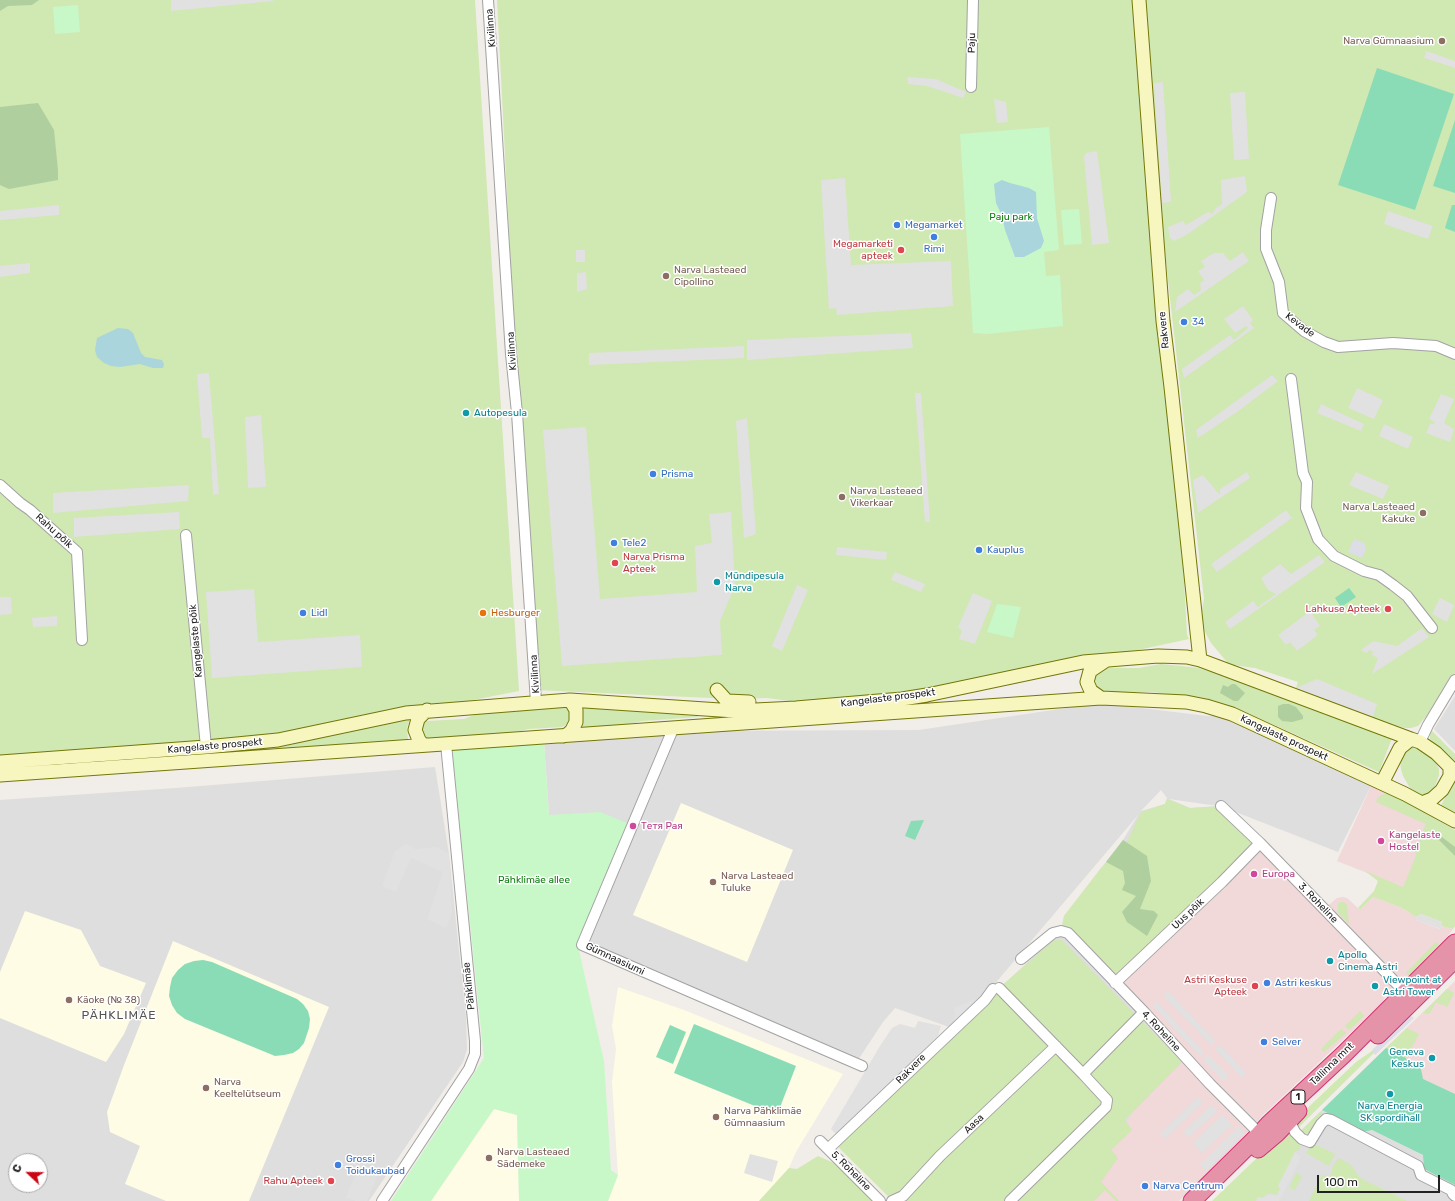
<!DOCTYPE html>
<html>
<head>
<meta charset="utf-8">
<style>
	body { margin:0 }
	#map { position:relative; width:1455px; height:1201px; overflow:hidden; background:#f1ede8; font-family:Rubik,sans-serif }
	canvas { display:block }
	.north { position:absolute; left:8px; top:1153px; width:40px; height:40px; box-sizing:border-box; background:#fff; border:1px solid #a6a6a6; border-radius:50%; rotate:292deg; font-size:11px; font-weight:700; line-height:16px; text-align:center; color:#212121 }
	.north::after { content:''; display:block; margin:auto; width:14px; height:18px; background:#cb0716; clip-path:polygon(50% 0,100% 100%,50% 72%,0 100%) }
	.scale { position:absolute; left:1317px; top:1175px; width:123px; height:18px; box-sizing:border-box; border:2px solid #212121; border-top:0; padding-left:5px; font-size:12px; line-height:14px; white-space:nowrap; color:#212121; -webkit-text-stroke:3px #fff; paint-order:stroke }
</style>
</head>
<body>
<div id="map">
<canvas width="1455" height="1201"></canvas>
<div class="north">С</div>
<div class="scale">100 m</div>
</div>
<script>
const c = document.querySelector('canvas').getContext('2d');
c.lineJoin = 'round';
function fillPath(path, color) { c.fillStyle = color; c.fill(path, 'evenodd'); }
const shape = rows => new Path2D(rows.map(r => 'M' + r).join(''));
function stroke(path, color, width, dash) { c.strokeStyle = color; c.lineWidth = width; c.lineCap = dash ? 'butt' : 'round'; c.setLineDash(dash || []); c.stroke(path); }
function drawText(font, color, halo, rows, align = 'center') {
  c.font = font + ' Rubik,sans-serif'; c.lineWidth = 3; c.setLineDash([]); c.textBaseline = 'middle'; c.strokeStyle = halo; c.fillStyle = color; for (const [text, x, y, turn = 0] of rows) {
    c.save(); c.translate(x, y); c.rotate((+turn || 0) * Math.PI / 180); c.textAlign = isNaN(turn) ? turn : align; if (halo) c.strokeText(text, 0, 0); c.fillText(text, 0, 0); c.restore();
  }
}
const residential = shape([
	[1455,696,1455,751,1434,729],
	[1100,703,1207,716,1222,716,1372,784,1338,852,1223,807,1184,1060,1100,1170,955,1029,895,1008,883,1022,858,1060,578,946,549,815,544,742,687,731,919,730],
	[1161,790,1167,798,1165,804,1141,811],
	[1169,799,1218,806,1190,808],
	[1138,815,1123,840,1064,916,1061,931,959,1026],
	[435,767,449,854,466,1018,467,1049,463,1062,369,1201,0,1201,0,800,176,788],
	[16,1161,40,1161,40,1185,16,1185],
	[1322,1110,1363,1132,1372,1130,1423,1155,1424,1169,1455,1185,1455,1201,1223,1201,1285,1146]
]);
const commercial = shape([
	[1372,784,1435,818,1403,887,1337,861],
	[1260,843,1324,909,1337,898,1343,897,1347,898,1360,910,1373,897,1376,898,1402,908,1416,917,1416,920,1440,929,1442,926,1453,929,1447,937,1393,991,1386,994,1383,1002,1262,1116,1253,1127,1179,1201,1070,1201,1100,1170,1133,1111,1184,1060,1115,983],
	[1455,981,1455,1185,1424,1169,1423,1155,1372,1130,1363,1132,1322,1110]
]);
const education = shape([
	[681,803,793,850,747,962,633,915],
	[25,911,81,930,100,966,146,983,124,1034,106,1062,0,1018,0,972],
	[173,941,329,1007,249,1201,166,1201,125,1184,140,1146,110,1132,107,1112,124,1065],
	[618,987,684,1010,843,1074,796,1152,789,1168,759,1201,608,1201,618,1175,612,1082,616,1049,612,1026],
	[494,1109,517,1115,519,1201,431,1201]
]);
const grass = shape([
	[0,0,475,0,519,691,247,744,0,758],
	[497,0,1139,0,1184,581,1187,635,1189,639,937,693,797,702,767,698,733,699,536,690,522,482],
	[1146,0,1455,0,1455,673,1428,714,1418,726,1411,728,1405,728,1383,722,1296,688,1298,682,1255,668,1233,665,1227,662,1211,643,1203,628,1200,621,1204,599,1161,218],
	[1161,664,1199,668,1221,675,1392,738,1379,772,1241,710,1189,697,1152,692,1101,692,1097,691,1092,681,1094,675,1104,668,1139,668],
	[582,706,697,716,698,717,642,721,618,727,580,730,583,714],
	[563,707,567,708,571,715,569,723,562,727,528,729,511,734,424,739,419,727,421,723,427,721,464,719,482,712],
	[410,718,407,728,408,742,276,751,275,748],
	[1432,731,1455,754,1455,764,1430,739,1430,732],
	[1410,746,1423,751,1433,757,1439,769,1439,775,1435,786,1430,794,1424,796,1420,795,1410,788,1403,776,1401,769,1400,762,1403,751],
	[1453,780,1455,781,1455,812,1441,806],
	[1390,793,1455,830,1455,926,1453,929,1442,926,1442,922,1421,914,1416,917,1402,908,1376,898,1373,897,1360,910,1358,908,1374,891,1378,881,1365,871,1403,887,1416,856,1415,850,1426,824,1376,802,1378,797,1384,794],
	[1167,799,1190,808,1221,806,1260,843,1115,983,1061,931,1064,916,1101,868,1128,840,1141,812,1165,804],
	[1340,902,1344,902,1347,905,1349,924,1338,913,1338,904],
	[1061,939,1182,1062,1125,1120,1132,1130,1111,1150,1118,1158,1101,1182,1119,1201,1116,1201,1105,1190,1094,1201,893,1201,834,1143,999,988,1053,941],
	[1436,942,1439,945,1409,975,1406,973],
	[1447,989,1454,993,1447,1007,1436,1002,1430,1013,1428,1014,1423,1013],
	[1360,1011,1364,1016,1349,1030,1345,1026],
	[1407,1028,1419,1034,1406,1058,1386,1048],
	[1341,1029,1346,1033,1324,1052,1321,1049],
	[1375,1049,1375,1052,1298,1128,1295,1124,1296,1119,1356,1062],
	[1320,1112,1323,1114,1311,1132,1305,1134,1301,1131],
	[1284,1132,1289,1132,1301,1143,1300,1149,1295,1152,1277,1195,1269,1194,1262,1198,1258,1197,1256,1201,1212,1201],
	[1312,1143,1335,1154,1329,1166,1306,1153],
	[818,1156,836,1164,873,1201,759,1201,789,1168,797,1169],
	[1339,1158,1351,1165,1360,1178,1407,1201,1309,1201,1322,1175,1330,1177,1333,1165],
	[1296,1173,1302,1176,1295,1190,1289,1188]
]);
const forest = shape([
	[0,0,39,0,32,5,8,6,0,11],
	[38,103,54,130,58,170,58,180,9,189,0,185,0,107],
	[1232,684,1235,684,1245,693,1238,701,1234,701,1220,693,1223,685,1228,687],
	[1283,704,1289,704,1296,707,1303,716,1303,719,1292,722,1282,721,1278,717,1278,706],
	[1434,831,1455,847,1455,856,1432,833],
	[1123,840,1147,856,1151,881,1140,909,1154,911,1158,915,1147,936,1127,922,1122,912,1136,896,1122,890,1125,883,1123,871,1106,862]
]);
const park = shape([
	[78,5,80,32,55,34,53,7],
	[1049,127,1059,250,1044,252,1046,276,1060,275,1063,326,987,334,973,333,960,134],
	[1079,209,1082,244,1064,245,1061,210],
	[997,604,1021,607,1013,638,987,632],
	[544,742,549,815,600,812,629,824,578,946,604,1061,611,1170,618,1175,608,1201,519,1201,517,1115,494,1109,431,1201,391,1201,484,1058,452,749]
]);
const pitch = shape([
	[1377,68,1454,94,1415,210,1338,185],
	[1455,120,1455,193,1433,186],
	[1452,205,1455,205,1455,232,1445,228],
	[1349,588,1356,597,1341,607,1335,598],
	[924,820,915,840,905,836,911,821],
	[203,960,212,962,297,999,303,1004,308,1011,310,1019,309,1028,304,1043,299,1049,293,1053,284,1055,275,1056,185,1019,177,1013,172,1005,169,996,170,987,172,978,178,970,185,964,194,961],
	[694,1024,796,1066,777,1115,674,1073],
	[670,1025,686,1032,673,1064,656,1057],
	[1386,1048,1406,1058,1407,1062,1421,1069,1423,1079,1455,1094,1455,1185,1424,1169,1423,1155,1372,1130,1363,1132,1322,1110]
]);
const parking = shape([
	[171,0,273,0,273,1,171,11],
	[1426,51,1455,61,1455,68,1424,58],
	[907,77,936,79,966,92,963,98,927,86,908,84],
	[1163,82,1171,202,1162,203,1154,83],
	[1245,92,1249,159,1234,160,1230,93],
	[994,99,1006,102,1008,122,997,123],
	[1097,151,1109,243,1092,245,1084,157,1086,153],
	[1245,176,1247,192,1188,234,1174,241,1170,238,1168,227,1183,221,1186,225,1208,212,1213,214,1215,209,1222,204,1221,180],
	[845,178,851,265,951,261,953,306,837,315,836,308,829,309,821,180],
	[59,205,59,215,0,220,0,211],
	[1388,211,1433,226,1428,239,1384,224],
	[576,250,585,250,585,262,576,262],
	[1243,252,1249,261,1175,312,1177,297,1188,289,1194,295,1201,290,1200,283,1204,280,1198,271,1205,267,1201,261,1214,253,1223,253,1230,261],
	[30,263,30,273,0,277,0,266],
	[586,272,587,289,577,292,577,273],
	[1243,306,1253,320,1250,323,1254,328,1184,378,1182,369,1230,335,1234,340,1248,328,1246,326,1235,333,1224,319],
	[911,333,913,348,747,360,747,340],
	[744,346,744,358,589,365,589,353],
	[209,373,219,494,213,495,210,438,202,438,197,374],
	[1272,375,1278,381,1240,410,1198,438,1196,430],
	[1357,388,1383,400,1374,419,1348,408],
	[915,393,921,393,930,522,925,522],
	[1441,394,1454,399,1444,423,1454,429,1450,442,1426,433,1430,424,1434,424,1435,422,1429,419],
	[1321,404,1364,424,1361,431,1317,413],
	[261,415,266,487,248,488,245,417],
	[747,418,756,534,744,538,736,421],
	[1384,424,1413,437,1408,449,1379,436],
	[586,427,600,599,697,592,695,546,712,543,709,514,731,512,735,586,720,621,722,655,562,666,543,430],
	[1247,472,1250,478,1198,513,1193,480,1203,475,1220,495,1220,489],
	[1356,472,1389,486,1383,499,1349,485],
	[189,485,188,501,53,513,53,493],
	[1286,510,1292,518,1217,572,1211,564],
	[179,512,180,529,74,537,74,518],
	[837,547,887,552,886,560,836,555],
	[1319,555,1325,562,1230,629,1225,622,1253,601,1258,607,1276,594,1268,590,1261,578,1280,564,1291,574],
	[895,572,925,584,921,592,891,580],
	[797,585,808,590,782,651,772,646],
	[254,589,258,642,360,635,362,667,212,678,206,592],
	[973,593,992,601,975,644,959,639,962,631,958,627],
	[0,597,11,597,12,614,0,615],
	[1440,598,1454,605,1447,622,1432,614],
	[1310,611,1320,626,1314,630,1318,635,1297,651,1290,642,1286,645,1278,635],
	[57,616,57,626,33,627,32,618],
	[1422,628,1429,637,1372,674,1378,658,1372,655,1373,652,1369,650,1367,653,1361,650,1373,641,1397,646],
	[1317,679,1377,704,1372,720,1296,688],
	[406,844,415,849,437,847,449,854,452,913,446,928,427,919,443,872,411,858,396,892,382,886,395,851],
	[1421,914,1442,922,1442,926,1441,929,1416,920,1416,917],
	[1168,991,1215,1041,1211,1045,1163,996],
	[990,993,955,1023,954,1008],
	[1157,1002,1204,1052,1200,1056,1153,1006],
	[918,1021,941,1026,938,1036,837,1135,831,1129,880,1046,892,1028,900,1024,915,1028],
	[1220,1045,1246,1073,1241,1077,1215,1049],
	[1208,1055,1229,1076,1224,1081,1203,1060],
	[1198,1097,1203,1102,1165,1139,1160,1134],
	[1211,1105,1217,1111,1188,1138,1183,1132],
	[1222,1115,1232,1125,1202,1153,1193,1143],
	[1239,1126,1245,1133,1206,1171,1200,1165],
	[1295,1152,1301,1157,1279,1201,1256,1201,1258,1197,1262,1198,1269,1194,1277,1195,1280,1189,1278,1186],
	[750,1154,778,1161,772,1182,744,1173],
	[360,1164,379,1172,367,1201,356,1201,346,1197]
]);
const plaza = shape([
	[1354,539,1364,543,1366,549,1362,558,1348,552],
	[1410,1015,1414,1018,1375,1055,1372,1050]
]);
const water = shape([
	[1002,180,1010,183,1029,188,1036,192,1037,218,1044,241,1041,248,1024,257,1015,257,1005,230,1002,216,996,203,994,184],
	[118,328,128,329,133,333,141,353,145,357,162,360,164,364,163,368,153,368,140,364,120,367,111,366,104,363,97,357,95,350,97,338]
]);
const street = shape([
	[488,0,511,354,517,413,536,702],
	[971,87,973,0],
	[1271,198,1266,230,1266,249,1279,282,1283,313,1304,331,1324,342,1338,347,1393,343,1436,346,1455,354],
	[1291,379,1303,473,1307,482,1306,508,1318,539,1334,556,1364,571,1379,575,1393,585,1407,596,1432,628],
	[0,485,20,503,30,510,77,552,82,640],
	[186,535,206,747],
	[673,729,582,945,862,1066],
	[1420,742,1428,725,1455,680],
	[1221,806,1260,843,1398,985,1407,996],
	[1021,959,1053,933,1061,931,1068,933,1144,1012,1210,1084,1253,1127,1261,1139],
	[1115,983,1222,882,1260,843],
	[999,988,1083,1074,1144,1012],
	[1289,1120,1295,1132,1302,1139,1310,1142,1321,1124,1326,1119,1331,1120,1418,1166,1421,1175,1451,1190,1453,1194,1455,1196],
	[820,1141,880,1201],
	[829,1148,985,1000,993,989],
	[382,1201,469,1069,475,1054,475,1041,446,744],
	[892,1201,903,1196,940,1156,1056,1046],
	[1010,1201,1106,1107,1107,1100,1083,1074]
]);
const secondary = shape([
	[1139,0,1163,321,1171,387,1200,660],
	[717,690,727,701,749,702],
	[1101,698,1091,691,1087,682,1090,671,1105,661],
	[563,736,568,734,572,730,576,722,576,710,570,700],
	[427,745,422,744,419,740,415,730,418,719,427,710],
	[0,762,206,747,278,740,406,713,570,700,735,711,796,708,902,699,927,695,1083,662,1158,656,1187,657,1200,660,1411,739,1420,742,1436,753,1455,772],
	[0,775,1101,698,1186,702,1206,706,1232,714,1405,794,1455,821],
	[1382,783,1400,748,1411,739],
	[1422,803,1432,799,1442,790,1450,776,1450,767]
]);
const highway = shape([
	[1378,1035,1455,959],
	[1258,1149,1277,1133,1298,1111],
	[1192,1201,1259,1135,1269,1124,1344,1054,1455,943]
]);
const markers = [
	[1442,41,4,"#8d6e63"],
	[897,225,4,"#3f7fe0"],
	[934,237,4,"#3f7fe0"],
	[901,250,4,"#e0444e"],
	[666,276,4,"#8d6e63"],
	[1184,322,4,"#3f7fe0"],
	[466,413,4,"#0f9aa8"],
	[653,474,4,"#3f7fe0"],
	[842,497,4,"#8d6e63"],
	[1423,513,4,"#8d6e63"],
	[614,543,4,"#3f7fe0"],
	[979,550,4,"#3f7fe0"],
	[615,563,4,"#e0444e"],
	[717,582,4,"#0f9aa8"],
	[1388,609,4,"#e0444e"],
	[303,613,4,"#3f7fe0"],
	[483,613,4,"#e8710a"],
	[633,826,4,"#d1479c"],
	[1381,841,4,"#d1479c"],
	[1254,874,4,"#d1479c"],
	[713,882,4,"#8d6e63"],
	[1330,961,4,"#0f9aa8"],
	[1267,983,4,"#3f7fe0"],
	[1255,986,4,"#e0444e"],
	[1375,986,4,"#0f9aa8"],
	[69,1000,4,"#8d6e63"],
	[1264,1042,4,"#3f7fe0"],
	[1432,1058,4,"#0f9aa8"],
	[206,1088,4,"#8d6e63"],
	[1390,1094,4,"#0f9aa8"],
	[716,1117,4,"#8d6e63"],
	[489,1158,4,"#8d6e63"],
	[338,1165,4,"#3f7fe0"],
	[331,1181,4,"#e0444e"],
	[1145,1186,4,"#3f7fe0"]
];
const shields = [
	[1298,1097,14]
];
const shieldNames = [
	["1",1298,1097]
];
const streetNames = [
	["Kivilinna",491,28,-95],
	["Paju",972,43,-89],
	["Kevade",1300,325,37],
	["Rakvere",1164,330,-96],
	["Kivilinna",512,351,-94],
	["Rahu põik",54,531,42],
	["Kangelaste põik",196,641,-95],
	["Kivilinna",535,674,-94],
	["Kangelaste prospekt",888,698,-7],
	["Kangelaste prospekt",1284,738,25],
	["Kangelaste prospekt",215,746,-5],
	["3. Roheline",1318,903,46],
	["Uus põik",1188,914,-43],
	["Gümnaasiumi",615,959,25],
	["Pähklimäe",469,986,-96],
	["4. Roheline",1161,1031,47],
	["Tallinna mnt",1332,1064,-44],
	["Rakvere",911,1069,-45],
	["Aasa",974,1124,-44],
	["5. Roheline",851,1171,45]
];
const educationNames = [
	["Narva Gümnaasium",1434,41,"right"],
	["Narva Lasteaed",674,270],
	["Cipollino",674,282],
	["Narva Lasteaed",850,491],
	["Vikerkaar",850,503],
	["Narva Lasteaed",1415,507,"right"],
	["Kakuke",1415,519,"right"],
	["Narva Lasteaed",721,876],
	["Tuluke",721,888],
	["Käoke (№ 38)",77,1000],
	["Narva",214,1082],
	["Keeltelütseum",214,1094],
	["Narva Pähklimäe",724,1111],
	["Gümnaasium",724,1123],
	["Narva Lasteaed",497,1152],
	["Sädemeke",497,1164]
];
const parkNames = [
	["Paju park",1011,217],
	["Pähklimäe allee",534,880]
];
const shopNames = [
	["Megamarket",905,225],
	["Rimi",934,249,"center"],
	["34",1192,322],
	["Prisma",661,474],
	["Tele2",622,543],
	["Kauplus",987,550],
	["Lidl",311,613],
	["Astri keskus",1275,983],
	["Selver",1272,1042],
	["Grossi",346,1159],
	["Toidukaubad",346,1171],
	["Narva Centrum",1153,1186]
];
const healthNames = [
	["Megamarketi",893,244],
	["apteek",893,256],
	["Narva Prisma",623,557,"left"],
	["Apteek",623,569,"left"],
	["Lahkuse Apteek",1380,609],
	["Astri Keskuse",1247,980],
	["Apteek",1247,992],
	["Rahu Apteek",323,1181]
];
const cultureNames = [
	["Autopesula",474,413],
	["Mündipesula",725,576],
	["Narva",725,588],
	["Apollo",1338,955],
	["Cinema Astri",1338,967],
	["Viewpoint at",1383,980],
	["Astri Tower",1383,992],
	["Geneva",1424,1052,"right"],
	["Keskus",1424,1064,"right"],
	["Narva Energia",1390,1106,"center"],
	["SK spordihall",1390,1118,"center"]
];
const foodNames = [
	["Hesburger",491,613]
];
const hotelNames = [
	["Тетя Рая",641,826],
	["Kangelaste",1389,835],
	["Hostel",1389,847],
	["Europa",1262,874]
];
const quarterNames = [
	["PÄHKLIMÄE",119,1016]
];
fillPath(residential, '#dfdede');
fillPath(commercial, '#f1d8d9');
fillPath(education, '#fefce4');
fillPath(grass, '#d0e8b1');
fillPath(forest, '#b0cf9e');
fillPath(park, '#c8f8c8');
fillPath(pitch, '#8adcb6');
fillPath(parking, '#e1e1e1');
fillPath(plaza, '#dcdde7');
fillPath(water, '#aad5dd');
stroke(street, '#a2a2a2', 12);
stroke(secondary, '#737709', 15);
stroke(highway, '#d52f74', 19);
stroke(street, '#fff', 10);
stroke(secondary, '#f8f6bf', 13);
stroke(highway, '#e593a9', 17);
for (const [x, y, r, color] of markers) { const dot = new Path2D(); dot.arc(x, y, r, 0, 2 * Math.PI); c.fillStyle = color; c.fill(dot); stroke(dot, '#fff', 1.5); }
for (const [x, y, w] of shields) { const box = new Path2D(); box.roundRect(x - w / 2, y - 7, w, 14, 3); c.fillStyle = '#fff'; c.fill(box); stroke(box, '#212121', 1); }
drawText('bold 9px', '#212121', null, shieldNames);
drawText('10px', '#212121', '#fff', streetNames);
drawText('10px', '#785e54', '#fff', educationNames, 'left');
drawText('10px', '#107e11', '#fff', parkNames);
drawText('10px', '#366cbe', '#fff', shopNames, 'left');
drawText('10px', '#be3a42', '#fff', healthNames, 'right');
drawText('10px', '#0d838f', '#fff', cultureNames, 'left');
drawText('10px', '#c56008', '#fff', foodNames, 'left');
drawText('10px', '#b23c85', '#fff', hotelNames, 'left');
c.letterSpacing = '1px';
drawText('12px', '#545454', '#fff', quarterNames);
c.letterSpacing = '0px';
</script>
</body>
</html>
